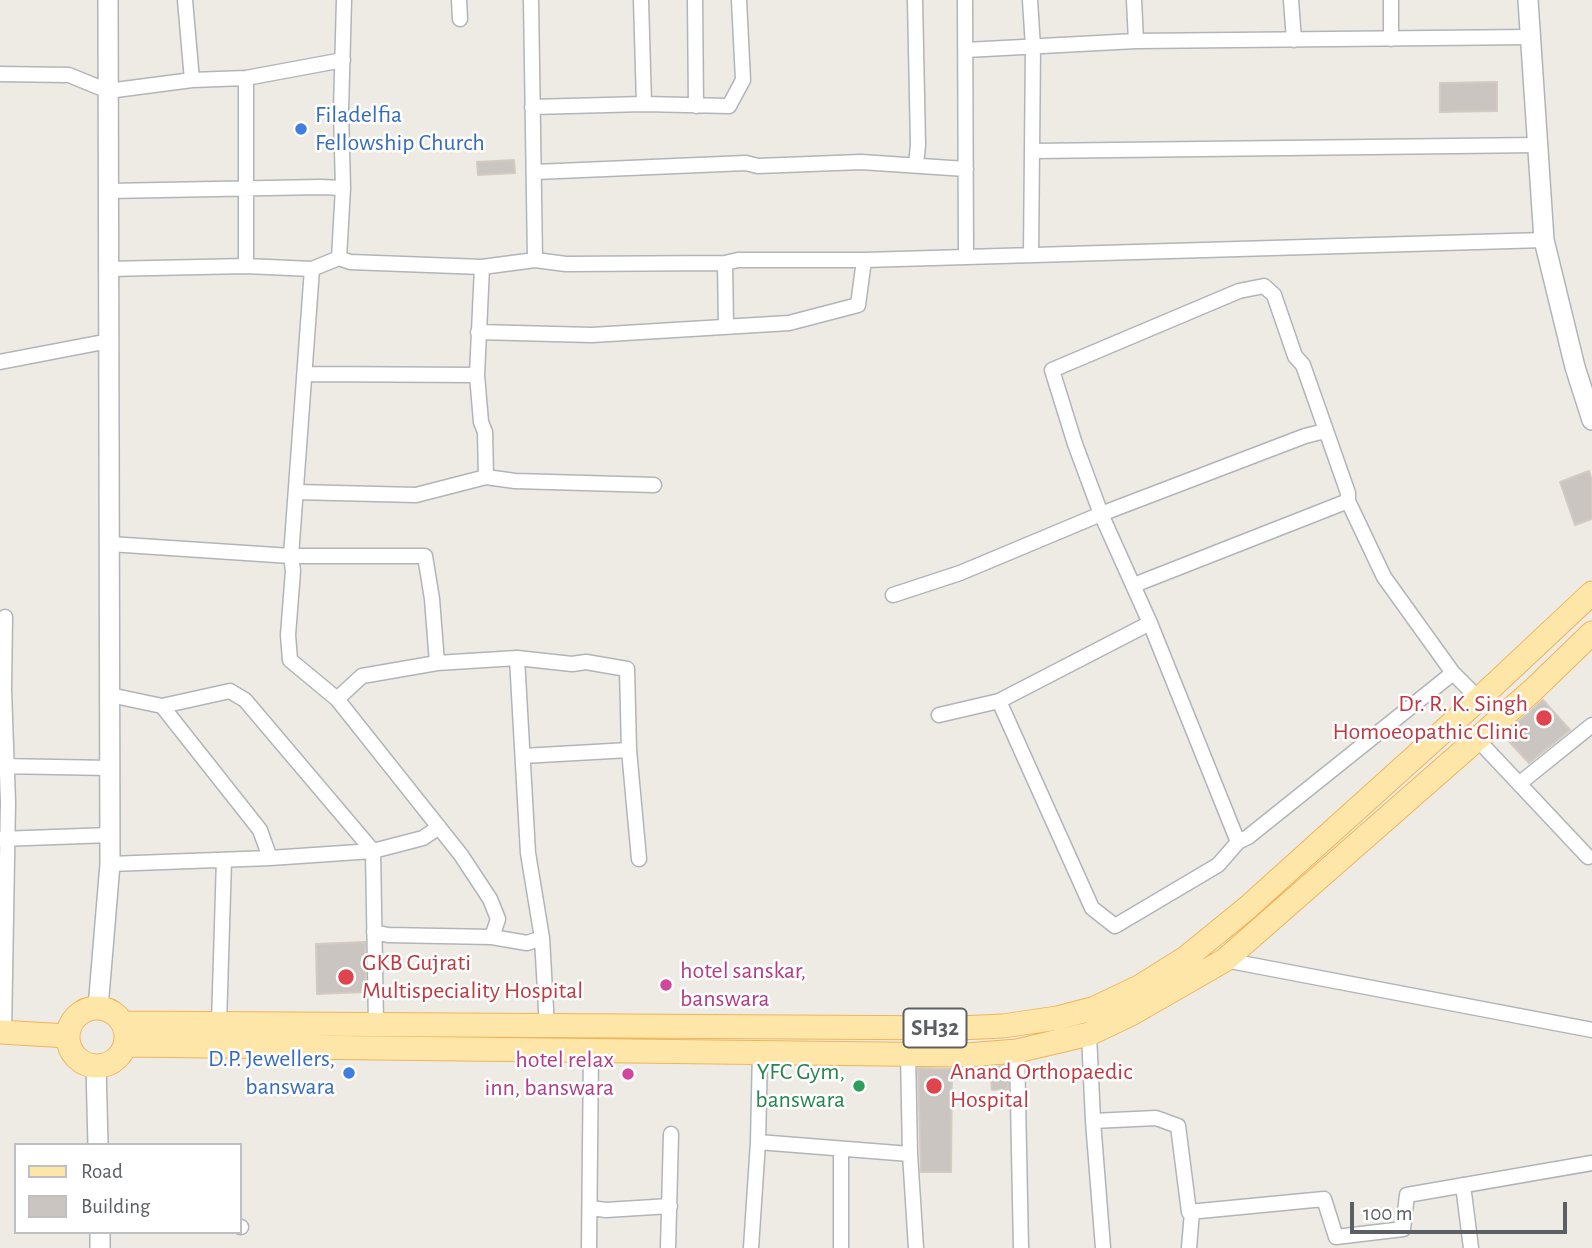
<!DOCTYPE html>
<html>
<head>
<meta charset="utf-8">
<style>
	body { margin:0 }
	#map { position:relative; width:1592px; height:1248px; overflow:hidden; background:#eeebe4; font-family:"Alegreya Sans",sans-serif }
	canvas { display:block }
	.legend { position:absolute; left:14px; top:1143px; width:228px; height:91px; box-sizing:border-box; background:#fff; border:2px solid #bebfc1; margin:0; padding:9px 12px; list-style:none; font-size:21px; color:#5c6064 }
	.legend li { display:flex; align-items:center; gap:14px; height:35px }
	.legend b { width:35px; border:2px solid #bebfc1 }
	.scale { position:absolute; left:1350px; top:1202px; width:217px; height:32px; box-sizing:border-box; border:4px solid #5c6064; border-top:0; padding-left:9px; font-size:21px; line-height:24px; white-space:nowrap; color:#5c6064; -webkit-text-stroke:5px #fff; paint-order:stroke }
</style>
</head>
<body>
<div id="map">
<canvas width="1592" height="1248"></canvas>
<ul class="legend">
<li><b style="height:9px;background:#fee6a9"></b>Road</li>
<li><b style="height:19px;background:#cac5c1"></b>Building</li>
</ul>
<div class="scale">100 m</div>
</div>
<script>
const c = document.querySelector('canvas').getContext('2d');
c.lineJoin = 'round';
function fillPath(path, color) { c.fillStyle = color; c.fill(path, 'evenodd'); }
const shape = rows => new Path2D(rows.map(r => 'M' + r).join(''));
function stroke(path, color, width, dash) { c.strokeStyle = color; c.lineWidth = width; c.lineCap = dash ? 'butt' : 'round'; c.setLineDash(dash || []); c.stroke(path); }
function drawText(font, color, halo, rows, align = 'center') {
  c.font = font + ' "Alegreya Sans",sans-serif'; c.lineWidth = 5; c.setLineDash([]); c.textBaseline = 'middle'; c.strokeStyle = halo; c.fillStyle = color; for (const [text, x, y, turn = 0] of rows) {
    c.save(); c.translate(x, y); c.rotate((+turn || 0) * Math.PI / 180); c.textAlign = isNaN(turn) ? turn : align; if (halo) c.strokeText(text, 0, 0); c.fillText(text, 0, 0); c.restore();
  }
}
const building = shape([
	[1497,82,1497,111,1440,112,1440,83,1497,82],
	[514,160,515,173,478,175,477,162,514,160],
	[1589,471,1592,481,1592,519,1575,525,1560,482,1589,471],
	[1543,700,1570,730,1529,763,1503,735,1543,700],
	[365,942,366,992,317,994,316,944,365,942],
	[1008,1066,1008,1089,992,1090,990,1067,1008,1066],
	[918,1068,952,1069,951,1172,921,1172,918,1068]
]);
const street = shape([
	[185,0,192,80],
	[459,0,460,19],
	[531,0,535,260],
	[641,0,644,104],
	[695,0,696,106],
	[915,0,918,145,916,165],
	[965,0,966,256],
	[1030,0,1033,47,1031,255],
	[1134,0,1136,41],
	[1291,0,1294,40],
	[1391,39,1391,0],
	[966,50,1136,41,1530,37],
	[0,74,69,75,108,91,192,80,246,78,343,60],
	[246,78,246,266],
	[532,107,644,104,729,106,743,80,739,0],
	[1033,151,1538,145],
	[535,172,746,163,758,166,861,162,966,169],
	[108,191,321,187,343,188],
	[339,258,343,188,341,111,344,0],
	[725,263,726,326],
	[482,267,477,375,481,422,485,432,486,477],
	[107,269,246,266,312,269,339,258,350,262,482,267,535,260,566,264,725,263,738,260,864,260,1544,240],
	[312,269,291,556,293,571,288,635,290,660,337,699,461,855,490,899,498,919,492,937],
	[478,332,592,335,789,323,858,305,864,260],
	[0,362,109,341],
	[306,374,477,375],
	[296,492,416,495,486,477,515,481,654,485],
	[110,544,291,556,425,556,432,599,437,663],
	[1134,585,1348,501],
	[893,595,960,573,1101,514,1305,436,1325,431],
	[517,658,528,853,542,938,547,1027],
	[110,695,162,706,230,691,245,700,373,851,376,1024],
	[337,699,362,676,437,663,517,658,572,664,586,662,627,669,629,750,639,859],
	[999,701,1092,908,1115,926,1218,865,1238,842,1248,837,1453,673],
	[162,706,260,830,270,858],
	[939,715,999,701,1150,623],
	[1477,739,1588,857],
	[523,756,629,750],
	[0,766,110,768],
	[1520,783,1592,725],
	[0,839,110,835],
	[1238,842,1150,623,1101,514,1075,444,1052,370,1239,291,1264,286,1274,295,1295,356,1303,365,1348,493,1348,501,1384,577,1453,673,1479,699],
	[110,864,270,858,373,851,423,838,439,827],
	[374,932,388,935,492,937,527,943,542,938],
	[1225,960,1592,1030],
	[219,1024,224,860],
	[4,1032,8,802,4,690,5,617],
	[1089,1034,1093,1121,1103,1248],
	[1017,1051,1021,1248],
	[908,1053,910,1154,916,1248],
	[1093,1121,1156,1118,1178,1126,1189,1212,1324,1199,1336,1237,1403,1229,1407,1195,1592,1163],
	[758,1142,910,1154],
	[1463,1185,1471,1248],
	[590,1208,606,1210,670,1206],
	[240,1227,241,1227],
	[589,1248,591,1050],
	[668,1248,671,1134],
	[751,1248,758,1142,760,1051],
	[841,1248,841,1149],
	[1189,1248,1192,1212]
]);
const secondary = shape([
	[1528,0,1544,240,1575,367,1592,420],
	[98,1008,110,864,108,0],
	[96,1066,98,1145],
	[100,1232,100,1248]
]);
const primary = shape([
	'68 1037a29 29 0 1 1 58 0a29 29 0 1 1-58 0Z',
	[123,1023,959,1028,1003,1026,1057,1018,1095,1008,1139,987,1187,957,1247,908,1479,699,1592,593],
	[0,1032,68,1036],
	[125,1045,967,1055,1017,1051,1089,1034,1131,1014,1225,960,1533,690,1592,633]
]);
const markers = [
	[301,129,7,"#3f7fe0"],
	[1544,718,9,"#e0444e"],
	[346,977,9,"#e0444e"],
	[666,985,7,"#d1479c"],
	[349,1073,7,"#3f7fe0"],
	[628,1074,7,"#d1479c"],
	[859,1086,7,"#2e9e5b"],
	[934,1086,9,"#e0444e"]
];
const shields = [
	[935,1028,63]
];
const shieldNames = [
	["SH32",935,1028]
];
const shopNames = [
	["Filadelfia",315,115],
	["Fellowship Church",315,143],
	["D.P. Jewellers,",335,1059,"right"],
	["banswara",335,1087,"right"]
];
const healthNames = [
	["Dr. R. K. Singh",1528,704,"right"],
	["Homoeopathic Clinic",1528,732,"right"],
	["GKB Gujrati",362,963],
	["Multispeciality Hospital",362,991],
	["Anand Orthopaedic",950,1072],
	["Hospital",950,1100]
];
const hotelNames = [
	["hotel sanskar,",680,971],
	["banswara",680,999],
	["hotel relax",614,1060,"right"],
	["inn, banswara",614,1088,"right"]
];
const leisureNames = [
	["YFC Gym,",845,1072],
	["banswara",845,1100]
];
fillPath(building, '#cac5c1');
stroke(building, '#d3cbc2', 2);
stroke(street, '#b1b5b9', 17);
stroke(secondary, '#b0b4b9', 22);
stroke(primary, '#f0b45b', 25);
stroke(street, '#fff', 14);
stroke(secondary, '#fff', 19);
stroke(primary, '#fee6a9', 23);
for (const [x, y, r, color] of markers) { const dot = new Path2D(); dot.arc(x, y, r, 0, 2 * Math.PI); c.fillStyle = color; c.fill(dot); stroke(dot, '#fff', 2.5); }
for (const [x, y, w] of shields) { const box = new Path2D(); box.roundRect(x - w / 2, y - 19.5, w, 39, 5); c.fillStyle = '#fff'; c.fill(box); stroke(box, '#5c6064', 2); }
drawText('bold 23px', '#5c6064', null, shieldNames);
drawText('24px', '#366cbe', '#fff', shopNames, 'left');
drawText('24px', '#be3a42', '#fff', healthNames, 'left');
drawText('24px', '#b23c85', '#fff', hotelNames, 'left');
drawText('24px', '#27864d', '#fff', leisureNames, 'right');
</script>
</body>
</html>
